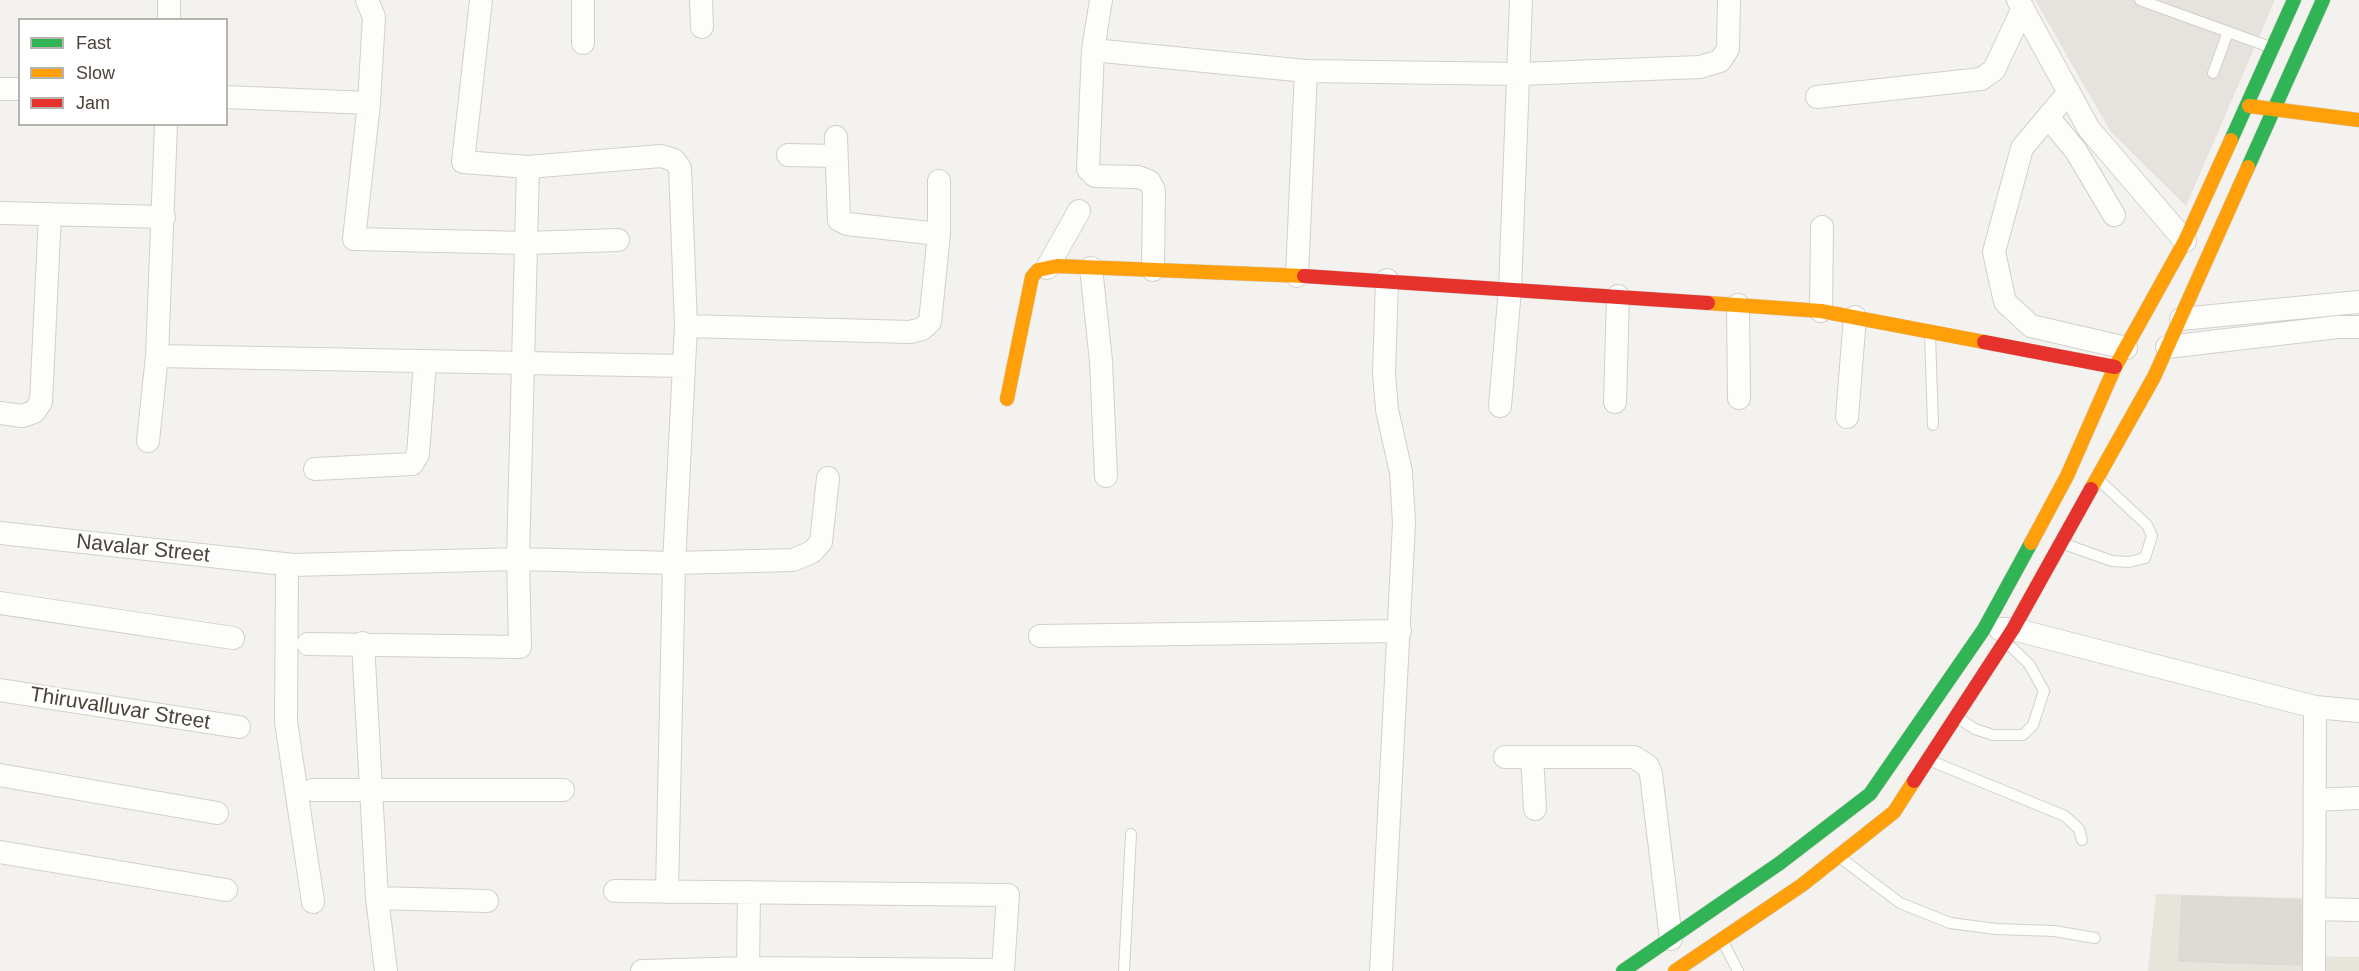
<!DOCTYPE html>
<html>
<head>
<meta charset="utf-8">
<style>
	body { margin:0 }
	#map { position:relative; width:2359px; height:971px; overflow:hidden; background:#f4f2ee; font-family:Arial,sans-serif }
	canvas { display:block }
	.legend { position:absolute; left:18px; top:18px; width:210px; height:108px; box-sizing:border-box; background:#fff; border:2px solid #b7b4b0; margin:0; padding:8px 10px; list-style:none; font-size:18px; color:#4b4439 }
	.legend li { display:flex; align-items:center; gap:12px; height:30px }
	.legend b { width:30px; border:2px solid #b7b4b0 }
</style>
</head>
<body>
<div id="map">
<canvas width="2359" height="971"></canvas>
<ul class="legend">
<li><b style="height:8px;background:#30b455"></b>Fast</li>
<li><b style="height:8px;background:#ff9f0a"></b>Slow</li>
<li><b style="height:8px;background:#e5322d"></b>Jam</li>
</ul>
</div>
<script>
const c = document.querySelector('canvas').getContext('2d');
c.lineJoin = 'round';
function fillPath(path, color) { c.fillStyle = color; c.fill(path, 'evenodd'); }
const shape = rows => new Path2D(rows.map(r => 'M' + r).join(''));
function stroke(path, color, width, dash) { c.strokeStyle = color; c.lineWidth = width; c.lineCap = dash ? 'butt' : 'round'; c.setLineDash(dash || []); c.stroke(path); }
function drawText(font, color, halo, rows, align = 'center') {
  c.font = font + ' Arial,sans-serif'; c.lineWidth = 4.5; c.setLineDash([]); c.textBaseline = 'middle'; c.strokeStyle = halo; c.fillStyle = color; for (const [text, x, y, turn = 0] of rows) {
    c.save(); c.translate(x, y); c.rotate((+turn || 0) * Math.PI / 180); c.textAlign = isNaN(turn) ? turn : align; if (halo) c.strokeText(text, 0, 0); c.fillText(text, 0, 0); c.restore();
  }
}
const residential = shape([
	[2156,894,2309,898,2305,956,2359,957,2359,971,2148,971]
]);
const industrial = shape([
	[2035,0,2275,0,2186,206,2111,132]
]);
const building = shape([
	[2182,896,2301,900,2301,965,2179,961,2182,896]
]);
const lane = shape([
	[2140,0,2270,47],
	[2213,73,2228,32],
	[1930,334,1933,425],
	[2064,544,2112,561,2129,562,2145,558,2152,536,2147,525,2100,481],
	[1958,718,1975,729,1993,735,2023,735,2033,725,2044,691,2029,664,2008,644],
	[1931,761,2065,816,2079,829,2082,840],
	[1842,859,1900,903,1950,923,1996,929,2054,931,2095,938],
	[1723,942,1738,971],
	[1124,971,1131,834]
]);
const street = shape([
	[367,0,374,17,369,103,354,239,526,243,618,240],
	[481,0,463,162,528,167,661,156,674,160,680,168,686,326,674,563,667,892],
	[583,0,583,43],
	[701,0,702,27],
	[1101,0,1093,50,1088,169,1095,176,1138,177,1149,181,1154,190,1153,270],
	[2018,0,2089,129,2185,241],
	[169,20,169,0],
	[1093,50,1306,71,1520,74,1700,67,1720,61,1728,49,1729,0],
	[0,89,20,89],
	[2069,92,2022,148,1994,252,2005,302,2031,326,2126,348],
	[226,97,369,103],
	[1817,97,1981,79,1994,70,2023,8],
	[2048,117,2076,151,2114,215],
	[836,137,839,220,847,224,939,234],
	[788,155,836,156],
	[0,213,164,217],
	[1047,268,1079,211],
	[1091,268,1101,361,1106,476],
	[1297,276,1306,71],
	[1738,305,1739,398],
	[1821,311,1822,227],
	[2181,319,2359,302],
	[686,326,910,332,922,329,930,322,939,234,939,181],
	[2167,347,2338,327,2359,327],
	[157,356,684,366],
	[1615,402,1618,296],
	[1500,406,1510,289,1521,0],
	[0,413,22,416,34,412,41,402,50,214],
	[1847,417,1855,317],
	[148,441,157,356,166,124],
	[315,469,412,464,418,454,425,362],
	[0,533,293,565,518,559,674,563,793,560,812,552,821,542,828,478],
	[287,564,286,722,313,902],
	[0,603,233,638],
	[2000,629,2013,629,2315,707,2359,711],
	[1040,636,1400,631],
	[363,643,377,898],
	[308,644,520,647,518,559,528,167],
	[0,690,239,727],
	[1505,757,1634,757,1648,766,1651,774,1671,939],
	[1532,757,1535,809],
	[0,775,217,813],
	[313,790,563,790],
	[2315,800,2359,798],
	[0,852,226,890],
	[615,891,1008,895,1003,970,748,968,642,971],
	[2314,909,2359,910],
	[386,971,377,898,487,901],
	[748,971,749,892],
	[1381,971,1404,523,1401,472,1387,410,1384,373,1387,280],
	[2314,971,2315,707]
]);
const fast = shape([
	[2231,140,2294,0],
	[2248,167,2323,0],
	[1623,971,1780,863,1870,794,1984,629,2031,543]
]);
const slow = shape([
	[2249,106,2359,120],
	[1708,303,1821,311,1984,342],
	[1007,399,1032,277,1038,270,1057,266,1304,276],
	[2091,489,2154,377,2248,167],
	[2031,543,2067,476,2115,367,2185,241,2231,140],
	[1675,971,1802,885,1894,812,1914,781]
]);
const jam = shape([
	[1304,276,1708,303],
	[1984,342,2115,367],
	[1914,781,2013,629,2091,489]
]);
const streetNames = [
	["Navalar Street",143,549,6],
	["Thiruvalluvar Street",120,709,9]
];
fillPath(residential, '#e7e4dc');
fillPath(industrial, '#e6e2de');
fillPath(building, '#dedbd6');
stroke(building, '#dcd9d4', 1.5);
stroke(lane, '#d2d0cb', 12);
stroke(street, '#d2d0cb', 24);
stroke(fast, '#d3cfc5', 15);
stroke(slow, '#d3cfc5', 15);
stroke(jam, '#d3cfc5', 15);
stroke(lane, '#fdfdfc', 10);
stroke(street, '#fdfdfc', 22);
stroke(fast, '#30b455', 14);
stroke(slow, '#ff9f0a', 14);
stroke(jam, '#e5322d', 14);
drawText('21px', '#4b4439', '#fff', streetNames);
</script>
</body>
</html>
